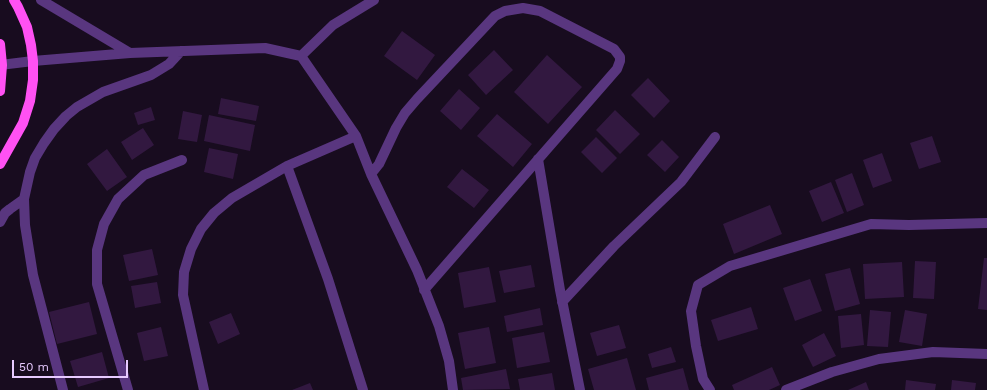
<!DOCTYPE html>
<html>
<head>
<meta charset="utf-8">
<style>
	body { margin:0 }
	#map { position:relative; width:987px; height:390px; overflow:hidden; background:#180c1f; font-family:"Work Sans",sans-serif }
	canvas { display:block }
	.scale { position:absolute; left:12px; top:360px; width:116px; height:18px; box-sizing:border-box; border:2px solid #e7caff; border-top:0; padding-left:5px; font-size:12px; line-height:14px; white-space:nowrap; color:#e7caff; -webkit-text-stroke:3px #180c1f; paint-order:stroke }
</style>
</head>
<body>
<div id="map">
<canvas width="987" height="390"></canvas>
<div class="scale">50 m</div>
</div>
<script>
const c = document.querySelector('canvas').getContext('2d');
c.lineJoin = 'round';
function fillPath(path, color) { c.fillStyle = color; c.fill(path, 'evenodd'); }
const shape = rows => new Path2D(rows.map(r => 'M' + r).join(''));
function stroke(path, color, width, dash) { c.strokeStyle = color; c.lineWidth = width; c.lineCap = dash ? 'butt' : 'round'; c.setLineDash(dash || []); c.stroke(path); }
const building = shape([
	[402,31,435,55,417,80,384,56],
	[494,50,513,70,486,95,468,75],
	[547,55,582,87,548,124,514,92],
	[648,78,670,101,654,118,631,95],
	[459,89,480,108,461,130,440,111],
	[221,98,259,106,256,121,218,114],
	[151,107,155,120,138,125,134,113],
	[615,110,640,134,620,154,596,130],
	[183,111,202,115,197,142,178,139],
	[497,114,532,144,513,167,477,136],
	[209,115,255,125,250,151,204,141],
	[143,128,154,145,132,160,121,142],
	[932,136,941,162,919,169,910,143],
	[596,137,617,158,602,173,581,152],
	[662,140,679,157,665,172,647,155],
	[209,148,238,154,233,179,204,172],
	[107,149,127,177,107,191,87,164],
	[882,153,892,181,873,188,863,160],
	[462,169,489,190,474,208,447,187],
	[852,173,864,205,847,212,835,180],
	[831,182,844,213,822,222,809,191],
	[770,205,782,234,734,254,723,224],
	[152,249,158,275,129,281,123,255],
	[984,258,987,258,987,310,978,309],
	[915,261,936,262,934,299,913,298],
	[902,262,904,297,865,299,863,264],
	[531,265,535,287,504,293,499,271],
	[489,267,496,302,464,308,458,273],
	[850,268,860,304,835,311,825,274],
	[810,279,822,311,795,321,783,288],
	[157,282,161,303,135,308,131,286],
	[89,302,97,334,57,344,49,312],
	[751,307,758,329,718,341,711,320],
	[540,308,543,325,507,332,504,316],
	[870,310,891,312,888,347,867,346],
	[905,310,927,314,922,346,899,342],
	[231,313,240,334,218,344,209,322],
	[861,314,864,345,841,348,838,316],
	[619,325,626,348,597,356,590,333],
	[161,327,168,356,144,361,137,333],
	[489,327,496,363,465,369,458,333],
	[544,332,550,362,517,368,512,338],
	[824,333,836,356,813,367,802,345],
	[671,347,676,362,652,368,648,354],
	[102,352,109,378,78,387,70,361],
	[627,358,636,390,594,390,588,369],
	[772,367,780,385,769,390,734,390,732,385],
	[683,368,689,390,649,390,646,378],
	[506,369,510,389,463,390,461,378],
	[552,373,555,390,520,390,518,379],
	[906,380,936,384,935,390,905,390],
	[952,380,976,383,975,390,951,390],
	[866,382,869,390,848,390],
	[310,383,313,390,292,390]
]);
const minor = shape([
	[41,0,130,53],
	[301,56,333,25,374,0],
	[0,65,33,61,130,53,265,48,301,56,356,136,371,174,417,270,439,326,449,361,453,390],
	[538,159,560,290,580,390],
	[287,166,328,279,363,390],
	[371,174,379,164,396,128,405,113,417,99,495,16,505,11,523,8,540,11,614,49,620,57,620,61,617,69,424,290],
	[0,222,5,213,10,209,24,199],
	[562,302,614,246,681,182,715,137],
	[63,390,33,275,25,225,24,199,30,172,35,158,44,143,54,129,66,116,77,107,103,92,151,75,169,64,181,51],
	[128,390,97,284,97,250,104,224,118,199,144,175,182,160],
	[204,390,183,295,184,272,191,249,201,229,214,213,232,198,287,166,356,136],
	[710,390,703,379,696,346,691,311,698,285,730,266,871,224,909,225,987,223],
	[786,390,832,372,879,359,933,352,987,354]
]);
const major = shape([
	[0,44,2,65,0,91],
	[0,164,23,123,30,101,33,80,33,61,31,45,27,27,18,7,14,0]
]);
fillPath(building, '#321840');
stroke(minor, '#59367f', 10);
stroke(major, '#ff51f3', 10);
</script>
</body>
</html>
